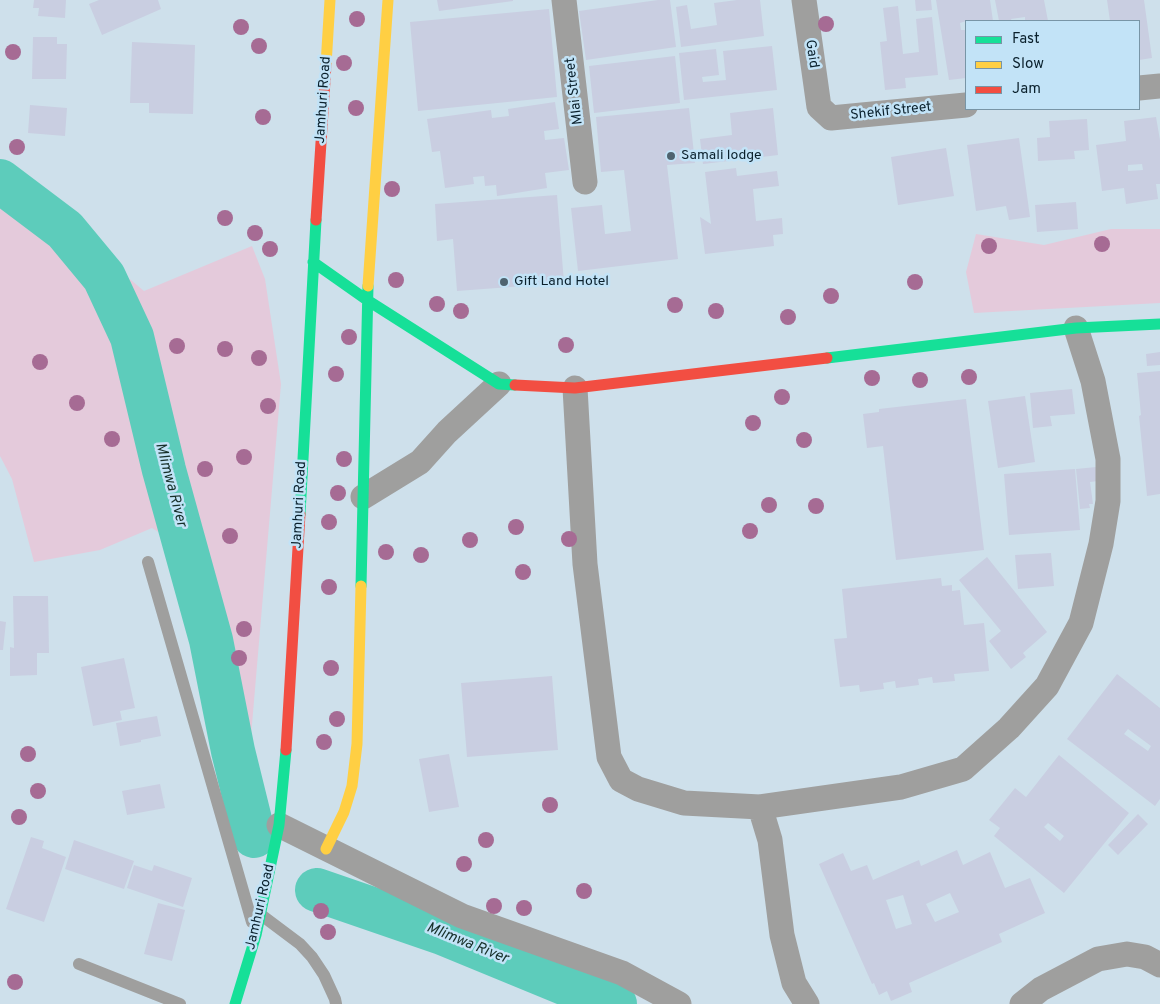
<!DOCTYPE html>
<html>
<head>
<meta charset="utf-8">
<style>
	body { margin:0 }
	#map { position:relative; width:1160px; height:1004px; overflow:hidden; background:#cee0eb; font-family:Overpass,sans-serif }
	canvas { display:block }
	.legend { position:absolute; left:965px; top:20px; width:175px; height:90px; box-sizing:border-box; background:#c2e3f7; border:1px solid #7895a6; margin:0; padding:6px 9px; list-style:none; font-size:15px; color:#0a202c }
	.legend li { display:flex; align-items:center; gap:10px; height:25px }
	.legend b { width:25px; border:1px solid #7895a6 }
</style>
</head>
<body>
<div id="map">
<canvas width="1160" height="1004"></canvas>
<ul class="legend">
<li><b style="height:6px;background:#16e098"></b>Fast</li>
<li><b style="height:6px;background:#ffcf43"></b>Slow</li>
<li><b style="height:6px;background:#f24e42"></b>Jam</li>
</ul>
</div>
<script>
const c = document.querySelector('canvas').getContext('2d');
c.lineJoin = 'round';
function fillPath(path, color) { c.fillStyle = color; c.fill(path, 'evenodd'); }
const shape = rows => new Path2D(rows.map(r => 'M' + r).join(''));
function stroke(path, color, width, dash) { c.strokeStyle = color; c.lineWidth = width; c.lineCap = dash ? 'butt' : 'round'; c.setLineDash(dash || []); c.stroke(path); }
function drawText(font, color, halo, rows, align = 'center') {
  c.font = font + ' Overpass,sans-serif'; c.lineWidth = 5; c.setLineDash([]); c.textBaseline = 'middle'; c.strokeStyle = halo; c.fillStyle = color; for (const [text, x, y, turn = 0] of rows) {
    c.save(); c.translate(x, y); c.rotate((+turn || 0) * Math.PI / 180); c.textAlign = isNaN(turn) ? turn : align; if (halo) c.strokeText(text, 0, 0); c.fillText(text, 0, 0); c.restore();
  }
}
const green = shape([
	[0,170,144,291,252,246,265,279,281,384,251,736,238,807,224,763,202,642,174,542,152,528,100,550,34,562,12,479,0,456],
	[1111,229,1160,229,1160,303,974,313,966,272,976,234,1044,245]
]);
const river = shape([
	[0,181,65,230,104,277,132,337,164,470,211,640,233,751,254,836],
	[317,890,442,933,615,1004]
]);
const building = shape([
	[34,0,66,0,65,18,38,16,39,8,33,8],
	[99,0,158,0,161,9,102,35,89,4],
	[437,0,513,0,513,1,439,11],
	[658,0,670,0,676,47,586,60,579,11],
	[737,0,760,0,764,36,681,47,676,7,687,5,691,29,717,25,714,3],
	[915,0,931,0,932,10,916,11],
	[936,0,990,0,993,21,966,21,960,23,961,30,966,30,966,78,949,80],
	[995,0,1044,0,1048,21,1025,21,1025,17,1011,19,1012,21,999,21],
	[1107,0,1144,0,1152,58,1139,60,1139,21,1110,21],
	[898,6,903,54,919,52,916,19,932,17,938,75,905,78,906,88,885,90,880,42,887,41,883,8],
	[549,9,557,97,418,111,410,22],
	[33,37,57,37,57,44,67,44,66,79,32,79],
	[132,42,195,45,193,114,149,113,149,103,130,103],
	[772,46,777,90,684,100,679,53,716,49,719,75,702,77,703,82,726,80,723,51],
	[675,56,680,103,594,113,589,66],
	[555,102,559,129,544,131,545,140,564,138,569,170,545,173,547,188,497,196,496,185,485,186,484,176,473,177,474,184,445,188,440,151,432,152,427,119,491,110,492,118,509,116,508,109],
	[30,105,67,108,65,136,28,133],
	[689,108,695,163,667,165,678,259,578,271,571,208,602,205,605,234,631,231,624,170,601,172,596,117],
	[773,108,778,155,703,164,700,139,732,135,730,113],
	[1156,117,1160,140,1160,184,1156,184,1158,199,1126,204,1124,188,1102,191,1096,145,1126,141,1124,121],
	[1142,164,1143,170,1128,171,1128,165],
	[1087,119,1089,150,1074,151,1075,159,1038,161,1037,138,1050,137,1049,121],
	[1019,138,1030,217,1009,220,1006,206,976,211,967,145],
	[946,148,954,196,898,205,891,157],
	[736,168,737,176,777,171,779,186,753,189,756,221,782,218,783,234,773,235,774,246,705,254,700,217,711,224,705,172],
	[557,195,564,283,457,291,453,239,437,241,435,204],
	[1076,202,1078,229,1037,232,1035,205],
	[1160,352,1160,365,1147,366,1146,354],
	[1160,371,1160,494,1147,496,1139,416,1141,415,1137,373],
	[1072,389,1075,414,1050,416,1052,426,1033,428,1030,393],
	[1025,396,1035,462,998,468,988,401],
	[966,399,984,550,896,560,883,446,867,448,863,414,879,412,879,409],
	[1096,467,1098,481,1090,482,1093,504,1089,504,1090,508,1080,509,1076,469],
	[1075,469,1080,530,1009,535,1004,474],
	[1051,553,1054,586,1018,589,1015,555],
	[987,557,1047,632,1023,653,1026,657,1011,669,989,641,1001,631,959,580],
	[941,578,942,586,952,585,952,591,960,590,964,625,984,623,989,671,954,674,955,681,933,683,932,677,918,679,919,685,896,688,895,681,883,683,884,689,860,692,859,685,840,687,834,639,847,638,842,589],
	[13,596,48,596,49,653,37,653,37,675,10,676,10,647,14,648],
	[0,621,6,622,3,650,0,650],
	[124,658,135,708,120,711,122,720,93,726,81,667],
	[1117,674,1160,708,1160,799,1155,806,1067,739],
	[1128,729,1151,746,1148,751,1124,734],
	[552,676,558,750,467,757,461,683],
	[157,716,161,736,141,740,141,742,120,746,116,723],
	[449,754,459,807,429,812,419,759],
	[1059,755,1129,813,1064,893,994,836,1000,828,989,820,1015,788,1026,797],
	[1048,823,1064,836,1060,841,1044,827],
	[160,784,165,808,127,815,122,791],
	[1138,814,1148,824,1118,855,1108,845],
	[31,837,44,841,42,848,66,857,44,922,6,909],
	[74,840,134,861,124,889,65,869],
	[957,850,963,865,990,852,1005,888,1030,878,1045,913,999,934,1002,942,909,983,912,992,891,1001,887,991,879,995,874,983,872,984,819,864,843,853,851,871,867,865,873,880,919,860,921,866],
	[950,893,959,912,935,922,926,904],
	[903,895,912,924,896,929,886,900],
	[134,865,152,871,154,865,192,878,183,907,127,888],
	[158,903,185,910,172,961,144,954]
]);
const lane = shape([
	[148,562,252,922],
	[260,914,300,944,312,957,324,975,335,999,336,1004],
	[79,964,180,1004]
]);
const street = shape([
	[564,0,585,182],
	[804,0,819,107,831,118,966,105],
	[1139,88,1160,86],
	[575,388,585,564,609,757,621,780,638,789,684,803,760,807,770,840,782,935,794,983,807,1004],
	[363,497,420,462,447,432,499,384],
	[760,807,901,787,963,769,1009,728,1047,686,1081,623,1101,544,1108,501,1108,459,1093,381,1076,328],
	[279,825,462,916,622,973,679,1004],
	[1022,1004,1041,989,1098,959,1127,954,1145,957,1160,965]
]);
const fast = shape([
	[313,262,367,300,499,384,515,385],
	[827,358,1076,328,1160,324],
	[300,514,316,220],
	[361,586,368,286],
	[235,1004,256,935,279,825,286,750]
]);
const slow = shape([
	[326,65,330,0],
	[368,286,388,0],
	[326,849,344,812,352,786,357,744,361,586]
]);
const jam = shape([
	[316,220,326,65],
	[515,385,575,388,827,358],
	[286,750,300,514]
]);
const trees = [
	[357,19],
	[826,24],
	[241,27],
	[259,46],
	[13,52],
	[344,63],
	[356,108],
	[263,117],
	[17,147],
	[392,189],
	[225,218],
	[255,233],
	[1102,244],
	[989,246],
	[270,249],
	[396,280],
	[915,282],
	[831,296],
	[437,304],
	[675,305],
	[461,311],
	[716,311],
	[788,317],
	[349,337],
	[566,345],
	[177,346],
	[225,349],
	[259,358],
	[40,362],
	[336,374],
	[969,377],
	[872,378],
	[920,380],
	[782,397],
	[77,403],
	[268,406],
	[753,423],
	[112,439],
	[804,440],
	[244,457],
	[344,459],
	[205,469],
	[338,493],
	[769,505],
	[816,506],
	[329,522],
	[516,527],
	[750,531],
	[230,536],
	[569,539],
	[470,540],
	[386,552],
	[421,555],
	[523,572],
	[329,587],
	[244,629],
	[239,658],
	[331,668],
	[337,719],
	[324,742],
	[28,754],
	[38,791],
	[550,805],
	[19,817],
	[486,840],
	[464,864],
	[584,891],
	[494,906],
	[524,908],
	[321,911],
	[328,932],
	[15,982]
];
const markers = [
	[671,156,5,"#4f636f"],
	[504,282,5,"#4f636f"]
];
const streetNames = [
	["Gaid",811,54,82],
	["Mlai Street",575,91,-97],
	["Jamhuri Road",324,100,-86],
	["Shekif Street",891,112,-6],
	["Jamhuri Road",300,505,-87],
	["Jamhuri Road",261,907,-77]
];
const poiNames = [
	["Samali lodge",681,156],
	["Gift Land Hotel",514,282]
];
const waterNames = [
	["Mlimwa River",170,485,75],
	["Mlimwa River",467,944,22]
];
fillPath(green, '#e4cadb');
stroke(river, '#5dccbb', 44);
fillPath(building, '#c9cee1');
stroke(lane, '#9f9f9e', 12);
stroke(street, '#9f9f9e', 25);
stroke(fast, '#16e098', 11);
stroke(slow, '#ffcf43', 11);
stroke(jam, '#f24e42', 11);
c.fillStyle = '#a66b94';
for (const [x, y] of trees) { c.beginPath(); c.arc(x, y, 8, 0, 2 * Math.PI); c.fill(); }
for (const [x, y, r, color] of markers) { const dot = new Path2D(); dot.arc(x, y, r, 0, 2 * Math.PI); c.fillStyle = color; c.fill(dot); stroke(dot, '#c2e3f7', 2); }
drawText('14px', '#0a202c', '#c2e3f7', streetNames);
drawText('14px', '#0a202c', '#c2e3f7', poiNames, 'left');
drawText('italic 15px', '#172f29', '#c2e3f7', waterNames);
</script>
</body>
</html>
